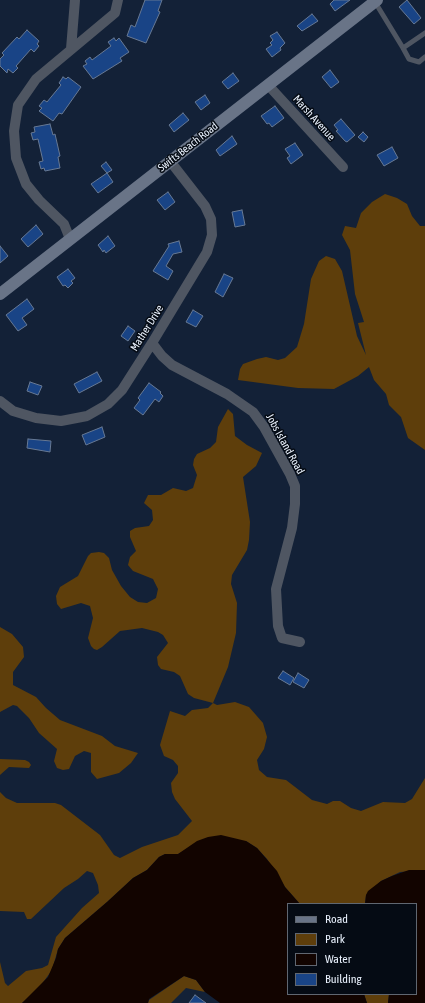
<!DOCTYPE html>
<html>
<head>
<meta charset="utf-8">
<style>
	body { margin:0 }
	#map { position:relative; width:425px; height:1003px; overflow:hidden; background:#132137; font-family:"Asap Condensed",sans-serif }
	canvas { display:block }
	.legend { position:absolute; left:287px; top:903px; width:130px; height:92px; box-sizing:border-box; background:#050b14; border:1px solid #606771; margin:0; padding:5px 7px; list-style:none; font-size:12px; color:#e9f1fd }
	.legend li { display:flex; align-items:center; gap:8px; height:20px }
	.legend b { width:20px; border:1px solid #606771 }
</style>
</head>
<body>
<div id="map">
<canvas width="425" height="1003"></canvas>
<ul class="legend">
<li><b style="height:5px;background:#697487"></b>Road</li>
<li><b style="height:11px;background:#5e3e0b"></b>Park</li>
<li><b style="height:11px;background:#120400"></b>Water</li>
<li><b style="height:11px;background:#194486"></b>Building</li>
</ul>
</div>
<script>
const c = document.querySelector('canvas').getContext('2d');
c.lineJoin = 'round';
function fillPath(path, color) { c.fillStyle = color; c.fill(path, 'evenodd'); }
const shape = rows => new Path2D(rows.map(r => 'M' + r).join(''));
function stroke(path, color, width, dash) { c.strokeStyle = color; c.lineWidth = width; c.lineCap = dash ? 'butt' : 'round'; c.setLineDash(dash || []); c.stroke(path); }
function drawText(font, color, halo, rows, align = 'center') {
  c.font = font + ' "Asap Condensed",sans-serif'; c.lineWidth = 3; c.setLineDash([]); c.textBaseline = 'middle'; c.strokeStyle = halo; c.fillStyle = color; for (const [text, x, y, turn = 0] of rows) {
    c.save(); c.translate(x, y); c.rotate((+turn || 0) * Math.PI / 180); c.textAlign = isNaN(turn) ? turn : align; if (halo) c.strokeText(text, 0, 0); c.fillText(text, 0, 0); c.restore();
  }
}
const green = shape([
	[385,194,397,198,407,204,412,216,420,226,425,226,425,450,408,438,401,417,389,405,386,394,374,380,369,367,358,376,334,389,298,388,238,380,240,369,243,364,257,359,266,357,278,360,285,358,297,347,304,324,311,279,319,261,326,256,335,259,342,271,357,336,366,355,358,323,364,322,355,294,350,250,342,235,345,226,356,228,361,213,372,202],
	[228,409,233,414,235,436,247,445,262,453,256,466,243,477,250,522,249,540,247,550,232,575,231,584,237,603,236,633,228,667,213,703,217,705,235,702,249,707,263,723,267,737,264,749,257,760,259,770,267,777,286,780,312,800,327,804,333,801,340,801,351,808,361,811,383,802,405,803,412,799,425,778,425,870,400,872,381,881,366,895,365,904,300,904,285,887,267,859,257,848,246,841,187,849,178,854,165,854,159,857,147,870,133,878,107,902,65,938,58,949,52,970,39,988,22,1003,0,1003,0,962,5,983,8,986,26,971,42,968,48,965,56,937,82,908,99,893,98,885,93,873,87,871,78,879,64,888,31,919,27,919,24,912,0,911,0,792,6,798,17,803,55,803,61,805,100,835,114,855,120,858,142,847,178,835,192,821,175,799,172,792,171,783,178,773,178,766,173,760,164,756,160,745,170,711,185,716,192,710,208,708,213,703,194,698,188,694,180,676,174,672,161,669,158,665,157,657,168,643,163,635,158,632,142,628,120,631,102,647,97,650,94,649,91,646,88,638,93,618,90,606,81,603,61,609,57,604,56,596,60,587,78,576,88,556,91,553,99,552,104,553,109,558,112,570,121,586,130,597,138,602,147,603,156,598,158,589,153,579,133,571,128,565,130,557,136,551,130,537,130,531,135,528,149,526,153,520,152,510,144,503,148,495,161,495,173,488,186,491,193,488,197,475,193,465,194,459,197,454,210,448,216,442,218,427],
	[0,627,12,634,23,647,24,657,13,672,13,685,36,697,46,708,60,720,102,736,115,746,138,753,131,763,119,773,97,779,91,772,91,753,84,751,75,756,69,769,63,770,57,768,54,761,57,749,39,733,29,718,17,706,13,705,0,712],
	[0,759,25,760,29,762,31,765,29,768,9,767,0,775],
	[184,976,196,980,205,992,186,988,171,1003,148,1003,149,1000],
	[364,994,389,994,388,1003,367,1003]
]);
const water = shape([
	[221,835,246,841,257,848,277,871,285,887,300,904,288,904,288,994,364,994,367,1003,220,1003,205,992,196,980,184,976,149,999,148,1003,22,1003,48,977,56,958,58,949,65,938,107,902,133,878,147,870,159,857,165,854,178,854,197,841,208,837],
	[409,870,425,870,425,1003,388,1003,389,994,416,994,416,904,365,904,366,895,368,891,381,881,392,876]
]);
const building = shape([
	[145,0,162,0,158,11,160,12,146,43,127,36,131,25,135,27,145,0],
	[334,0,350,0,335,11,330,4,334,0],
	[407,0,421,18,414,24,399,7,407,0],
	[312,14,318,21,302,31,297,26,312,14],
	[27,30,39,41,37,44,39,46,34,52,31,49,16,66,18,68,13,73,8,69,7,73,0,66,0,59,4,55,2,53,17,37,19,39,27,30],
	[277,32,285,43,280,48,281,50,272,57,266,49,272,45,270,43,273,40,270,36,277,32],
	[114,38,116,41,119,38,129,52,120,58,122,61,93,79,83,66,87,64,85,61,90,57,92,60,111,46,108,42,114,38],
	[330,70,339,82,331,88,322,77,330,70],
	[233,73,239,81,228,89,222,82,233,73],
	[63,77,66,79,68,77,81,87,62,114,59,113,53,121,39,111,42,108,39,106,44,100,47,102,61,85,59,83,63,77],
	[205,95,210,103,201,110,195,102,205,95],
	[275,106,284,118,272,127,269,123,267,124,261,116,275,106],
	[183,113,189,120,174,132,169,125,183,113],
	[341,119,355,135,347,142,345,141,336,131,338,130,334,125,341,119],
	[50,124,53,135,55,134,60,156,58,157,60,168,45,171,44,168,41,169,39,162,43,161,38,139,33,140,31,133,35,132,34,127,50,124],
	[363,132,368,137,364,142,358,137,363,132],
	[232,136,237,144,220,156,216,150,232,136],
	[295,143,303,155,291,164,287,158,290,156,285,149,295,143],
	[392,147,398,158,384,166,377,155,392,147],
	[106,162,112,170,107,173,113,182,98,193,91,184,107,173,101,166,106,162],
	[168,192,175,202,165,210,157,200,168,192],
	[242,210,245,225,235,227,232,212,242,210],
	[36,225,43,234,28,247,21,239,36,225],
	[108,236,115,246,106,253,104,250,103,252,98,245,108,236],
	[179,241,182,252,173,254,166,266,173,271,168,280,153,271,169,246,168,244,179,241],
	[0,246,8,256,0,263,0,246],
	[68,269,75,278,71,281,73,283,68,288,65,285,63,286,57,277,68,269],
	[224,274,233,278,223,297,215,292,224,274],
	[27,299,34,309,22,318,27,325,18,331,6,315,27,299],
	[193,310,203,316,196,327,186,322,193,310],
	[128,326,135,331,128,341,121,336,128,326],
	[97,372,102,381,79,393,74,384,97,372],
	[30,382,42,386,38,395,27,391,30,382],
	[149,383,161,392,160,393,163,396,159,402,155,399,143,415,134,408,140,400,138,398,149,383],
	[102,427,105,437,86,445,82,435,102,427],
	[28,439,51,441,50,452,27,448,28,439],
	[283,671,294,678,290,685,278,678,283,671],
	[298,673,309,680,304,688,293,682,298,673],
	[195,995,206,1003,189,1003,195,995]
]);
const lane = shape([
	[375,2,403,48,425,33],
	[403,48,409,59,419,62,425,57]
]);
const street = shape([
	[71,49,75,0],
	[268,85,343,167],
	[70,239,64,224,39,200,26,184,16,158,14,131,18,105,36,79,115,13,118,0],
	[152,343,162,356,172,365,227,394,253,412,264,427,290,474,295,486,295,504,292,528,276,589,278,626,282,638,300,642],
	[0,401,13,411,36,418,61,421,87,416,108,404,122,390,152,343,207,252,212,235,211,219,205,206,170,161]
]);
const secondary = shape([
	[0,294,377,0]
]);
const streetNames = [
	["Marsh Avenue",314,118,48],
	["Swifts Beach Road",188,147,-38],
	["Mather Drive",147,328,-58],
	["Jobs Island Road",285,444,61]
];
fillPath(green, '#5e3e0b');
fillPath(water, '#120400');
fillPath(building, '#194486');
stroke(building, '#677994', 1);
stroke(lane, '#4f5662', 5);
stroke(street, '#4f5662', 10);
stroke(secondary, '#697487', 12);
drawText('11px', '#e9f1fd', '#050b14', streetNames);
</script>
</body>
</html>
